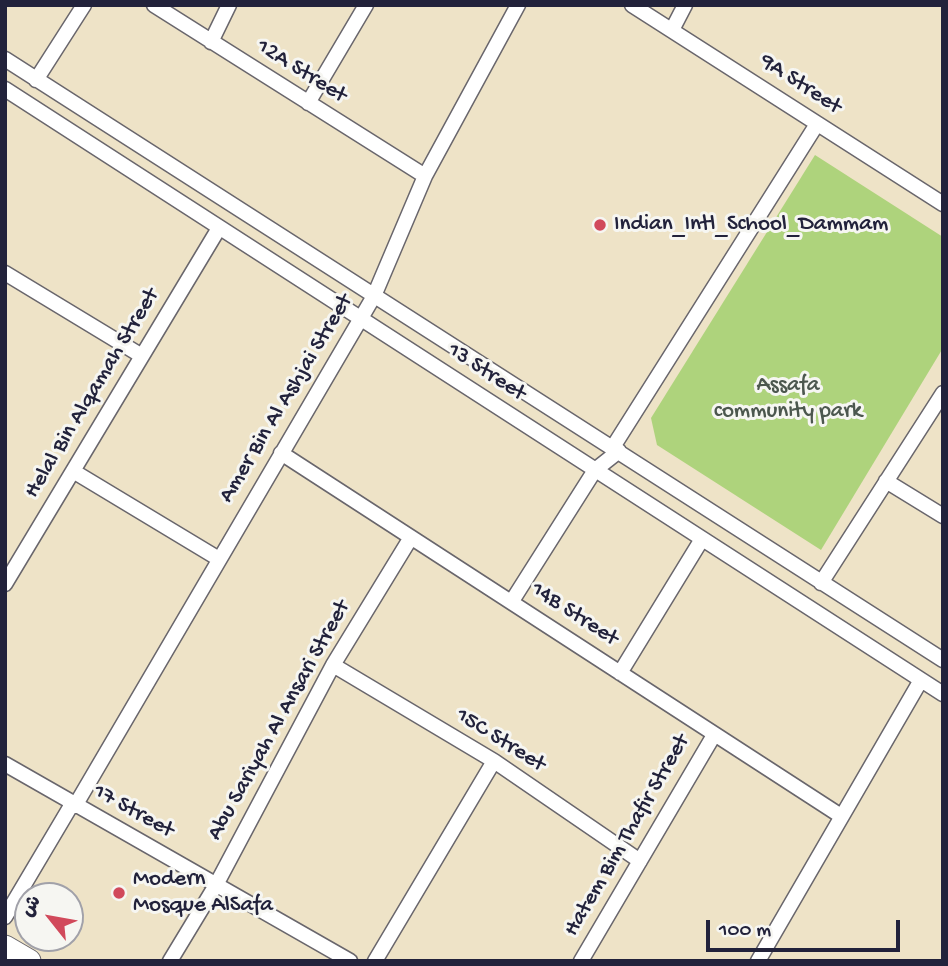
<!DOCTYPE html>
<html>
<head>
<meta charset="utf-8">
<style>
	body { margin:0 }
	#map { position:relative; width:948px; height:966px; overflow:hidden; background:#eee3c7; font-family:"Gochi Hand","Playpen Sans Arabic",sans-serif }
	canvas { display:block }
	.frame { position:absolute; inset:0; border:7px solid #22223b; pointer-events:none }
	.north { position:absolute; left:14px; top:882px; width:70px; height:70px; box-sizing:border-box; background:#f6f6f2; border:2px solid #a1a1a9; border-radius:50%; rotate:301deg; font-size:19px; font-weight:700; line-height:28px; text-align:center; color:#22223b }
	.north::after { content:''; display:block; margin:auto; width:24px; height:32px; background:#d1495b; clip-path:polygon(50% 0,100% 100%,50% 72%,0 100%) }
	.scale { position:absolute; left:706px; top:920px; width:194px; height:32px; box-sizing:border-box; border:4px solid #22223b; border-top:0; padding-left:9px; font-size:21px; line-height:24px; white-space:nowrap; color:#22223b; -webkit-text-stroke:5px #f6f6f2; paint-order:stroke }
</style>
</head>
<body>
<div id="map">
<canvas width="948" height="966"></canvas>
<div class="frame"></div>
<div class="north">ش</div>
<div class="scale">100 m</div>
</div>
<script>
const c = document.querySelector('canvas').getContext('2d');
c.lineJoin = 'round';
function fillPath(path, color) { c.fillStyle = color; c.fill(path, 'evenodd'); }
const shape = rows => new Path2D(rows.map(r => 'M' + r).join(''));
function stroke(path, color, width, dash) { c.strokeStyle = color; c.lineWidth = width; c.lineCap = dash ? 'butt' : 'round'; c.setLineDash(dash || []); c.stroke(path); }
function drawText(font, color, halo, rows, align = 'center') {
  c.font = font + ' "Gochi Hand",sans-serif'; c.lineWidth = 6; c.setLineDash([]); c.textBaseline = 'middle'; c.strokeStyle = halo; c.fillStyle = color; for (const [text, x, y, turn = 0] of rows) {
    c.save(); c.translate(x, y); c.rotate((+turn || 0) * Math.PI / 180); c.textAlign = isNaN(turn) ? turn : align; if (halo) c.strokeText(text, 0, 0); c.fillText(text, 0, 0); c.restore();
  }
}
const green = shape([
	[815,155,943,237,943,348,821,550,657,445,651,418]
]);
const street = shape([
	[154,5,425,176],
	[632,5,943,204],
	[672,30,685,5],
	[211,42,229,5],
	[5,59,943,660],
	[36,80,84,5],
	[5,89,943,694],
	[308,103,366,5],
	[5,273,142,356],
	[613,447,817,124],
	[281,453,841,816],
	[73,471,219,559],
	[886,481,943,516],
	[821,583,943,393],
	[5,584,219,228],
	[512,601,595,470,619,451],
	[333,665,494,761,640,861],
	[620,673,702,539],
	[5,764,350,961],
	[75,806,374,296,425,176,518,5],
	[5,917,72,804],
	[170,961,216,885,333,665,410,539],
	[375,961,494,761],
	[581,961,714,735],
	[758,961,921,680]
]);
const primary = shape([
	[5,947,29,961]
]);
const markers = [
	[600,225,7,"#d1495b"],
	[119,893,7,"#d1495b"]
];
const streetNames = [
	["12A Street",301,72,32],
	["9A Street",800,85,33],
	["13 Street",486,373,33],
	["Helal Bin Alqamah Street",93,394,-59],
	["Amer Bin Al Ashjai Street",287,399,-59],
	["14B Street",574,615,33],
	["Abu Sariyah Al Ansari Street",280,721,-61],
	["15C Street",500,741,32],
	["17 Street",133,812,29],
	["Hatem Bim Thafir Street",628,836,-60]
];
const poiNames = [
	["Indian_Intl_School_Dammam",614,225],
	["Modern",133,880],
	["Mosque AlSafa",133,906]
];
const parkNames = [
	["Assafa",788,386],
	["community park",788,412]
];
fillPath(green, '#aed37c');
stroke(street, '#69666c', 17);
stroke(primary, '#69666c', 25);
stroke(street, '#fff', 14);
stroke(primary, '#fff', 23);
for (const [x, y, r, color] of markers) { const dot = new Path2D(); dot.arc(x, y, r, 0, 2 * Math.PI); c.fillStyle = color; c.fill(dot); stroke(dot, '#f6f6f2', 2.5); }
drawText('23px', '#22223b', '#f6f6f2', streetNames);
drawText('23px', '#22223b', '#f6f6f2', poiNames, 'left');
drawText('23px', '#4c574e', '#f6f6f2', parkNames);
</script>
</body>
</html>
